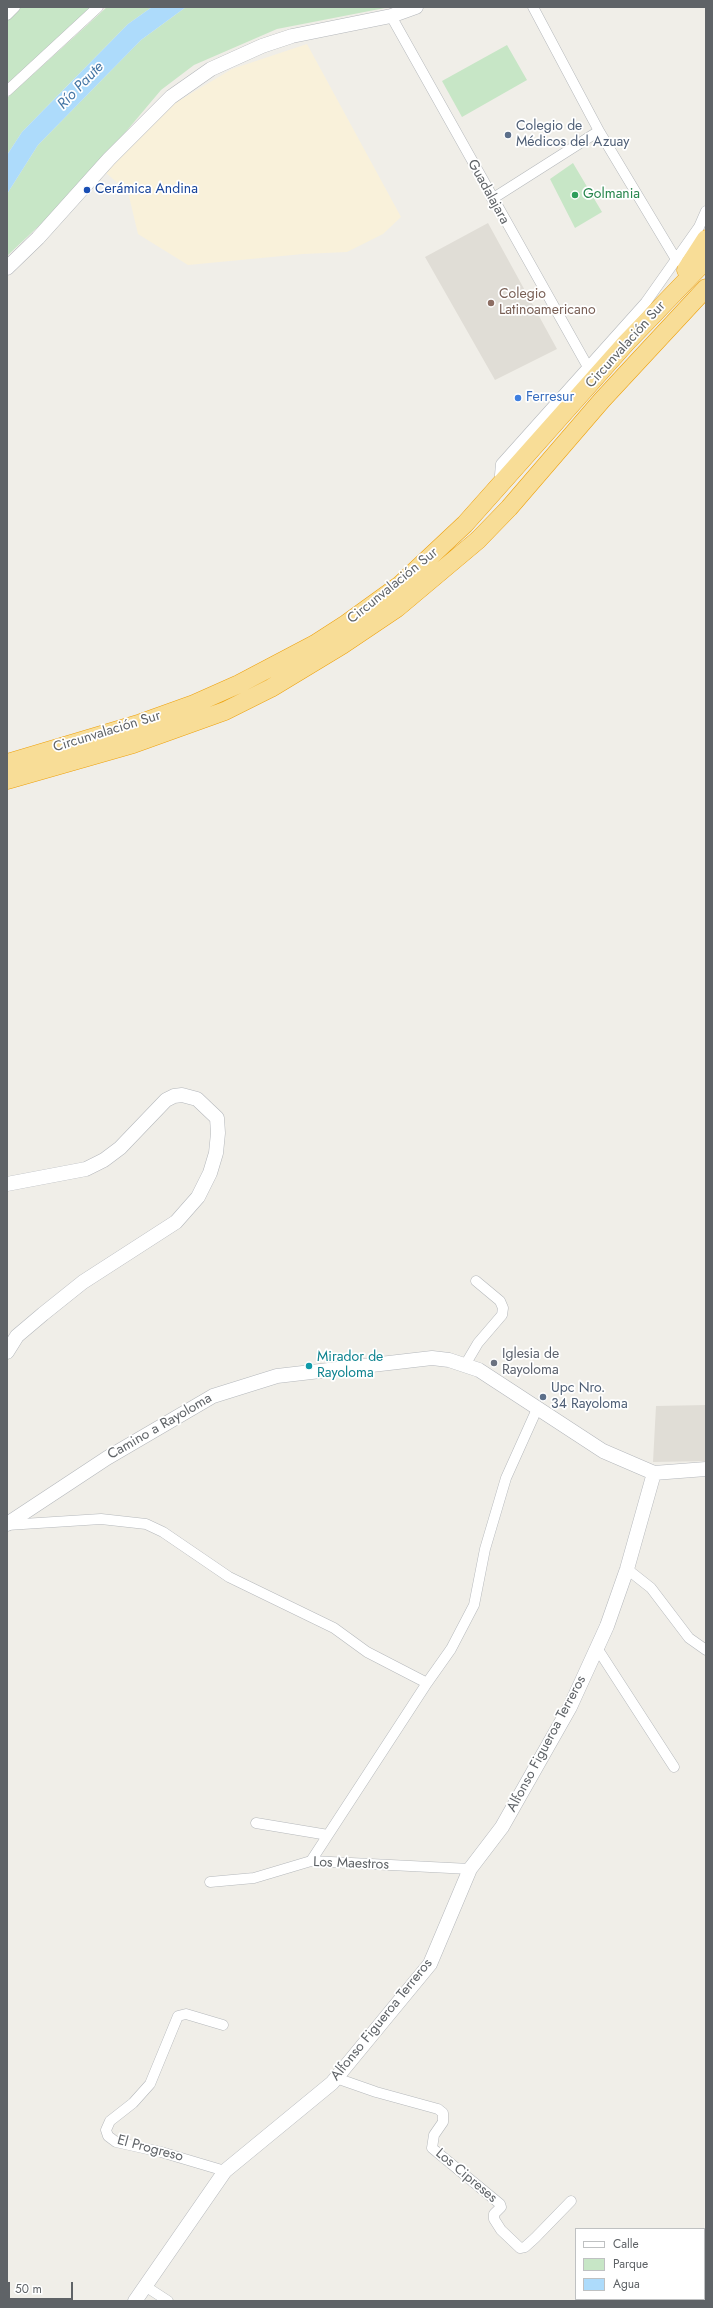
<!DOCTYPE html>
<html>
<head>
<meta charset="utf-8">
<style>
	body { margin:0 }
	#map { position:relative; width:713px; height:2308px; overflow:hidden; background:#f0eee8; font-family:Jost,sans-serif }
	canvas { display:block }
	.frame { position:absolute; inset:0; border:8px solid #5f6367; pointer-events:none }
	.legend { position:absolute; left:575px; top:2228px; width:130px; height:72px; box-sizing:border-box; background:#fff; border:1px solid #bfc1c2; margin:0; padding:5px 7px; list-style:none; font-size:12px; color:#5f6367 }
	.legend li { display:flex; align-items:center; gap:8px; height:20px }
	.legend b { width:20px; border:1px solid #bfc1c2 }
	.scale { position:absolute; left:8px; top:2282px; width:65px; height:18px; box-sizing:border-box; border:2px solid #5f6367; border-top:0; padding-left:5px; font-size:12px; line-height:14px; white-space:nowrap; color:#5f6367; -webkit-text-stroke:3px #fff; paint-order:stroke }
</style>
</head>
<body>
<div id="map">
<canvas width="713" height="2308"></canvas>
<div class="frame"></div>
<ul class="legend">
<li><b style="height:5px;background:#fff"></b>Calle</li>
<li><b style="height:11px;background:#c7e6c6"></b>Parque</li>
<li><b style="height:11px;background:#addbfb"></b>Agua</li>
</ul>
<div class="scale">50 m</div>
</div>
<script>
const c = document.querySelector('canvas').getContext('2d');
c.lineJoin = 'round';
function fillPath(path, color) { c.fillStyle = color; c.fill(path, 'evenodd'); }
const shape = rows => new Path2D(rows.map(r => 'M' + r).join(''));
function stroke(path, color, width, dash) { c.strokeStyle = color; c.lineWidth = width; c.lineCap = dash ? 'butt' : 'round'; c.setLineDash(dash || []); c.stroke(path); }
function drawText(font, color, halo, rows, align = 'center') {
  c.font = font + ' Jost,sans-serif'; c.lineWidth = 3.5; c.setLineDash([]); c.textBaseline = 'middle'; c.strokeStyle = halo; c.fillStyle = color; for (const [text, x, y, turn = 0] of rows) {
    c.save(); c.translate(x, y); c.rotate((+turn || 0) * Math.PI / 180); c.textAlign = isNaN(turn) ? turn : align; if (halo) c.strokeText(text, 0, 0); c.fillText(text, 0, 0); c.restore();
  }
}
const education = shape([
	[488,223,557,349,495,380,425,257],
	[706,1405,706,1461,653,1462,656,1406]
]);
const green = shape([
	[17,7,98,7,7,89,7,16],
	[107,7,152,7,128,24,65,88,22,132,7,155,7,98],
	[186,7,390,7,277,29,194,65,161,90,113,147,44,221,7,256,7,194,38,145,141,40],
	[507,45,527,80,462,117,442,81],
	[573,163,602,212,575,228,550,179]
]);
const sand = shape([
	[307,44,401,217,383,234,347,252,303,254,188,265,138,234,128,192,106,173,165,109,232,69]
]);
const water = shape([
	[152,7,186,7,141,40,38,145,7,194,7,155,22,132,128,24]
]);
const street = shape([
	[533,7,599,131,677,261],
	[7,15,15,7],
	[391,16,588,367],
	[7,91,98,7],
	[492,199,599,131],
	[503,483,500,475,501,464,646,302,699,227,706,211],
	[465,1365,478,1343,502,1315,503,1308,500,1301,476,1281],
	[7,1525,101,1519,146,1524,163,1532,229,1577,334,1628,367,1652,427,1683],
	[627,1569,651,1588,689,1638,706,1650],
	[597,1648,674,1767],
	[256,1823,328,1835],
	[311,1861,427,1683,451,1649,474,1605,485,1549,506,1478,537,1409],
	[210,1882,254,1878,311,1861,470,1869],
	[223,2025,186,2014,178,2016,150,2084,133,2103,110,2121,106,2130,108,2136,116,2142,161,2152,225,2171],
	[336,2078,376,2092,438,2109,443,2113,443,2122,434,2135,432,2148,500,2204,501,2207,494,2214,494,2219,501,2230,520,2248,525,2247,535,2238,571,2201],
	[145,2286,168,2301]
]);
const secondary = shape([
	[7,268,38,238,109,159,171,97,211,69,262,46,292,36,391,16,416,7],
	[7,1184,86,1169,104,1160,120,1148,166,1100,174,1096,182,1095,197,1099,217,1118,218,1133,216,1153,210,1173,198,1197,176,1222,83,1282,43,1314,17,1336,7,1352],
	[7,1524,107,1458,213,1396,277,1376,432,1358,449,1360,479,1370,603,1451,654,1473,706,1469],
	[135,2301,225,2171,332,2083,430,1964,470,1869,502,1827,570,1707,607,1626,627,1569,654,1473]
]);
const highway = shape([
	[686,270,706,239],
	[7,763,141,723,194,704,239,684,315,644,346,624,400,585,465,524,626,343,706,260],
	[7,780,133,744,225,711,271,688,342,645,397,608,478,540,509,508,602,400,706,288]
]);
const markers = [
	[508,135,4,"#5c6f8a"],
	[87,190,4,"#1a4fb4"],
	[575,195,4,"#2e9e5b"],
	[491,303,4,"#8d6e63"],
	[518,398,4,"#3f7fe0"],
	[494,1363,4,"#6b7280"],
	[309,1366,4,"#0f9aa8"],
	[543,1397,4,"#5c6f8a"]
];
const serviceNames = [
	["Colegio de",516,127],
	["Médicos del Azuay",516,143],
	["Upc Nro.",551,1389],
	["34 Rayoloma",551,1405]
];
const transitNames = [
	["Cerámica Andina",95,190]
];
const streetNames = [
	["Guadalajara",488,192,61],
	["Circunvalación Sur",626,345,-48],
	["Circunvalación Sur",393,586,-39],
	["Circunvalación Sur",107,732,-17],
	["Camino a Rayoloma",160,1427,-30],
	["Alfonso Figueroa Terreros",547,1744,-62],
	["Los Maestros",351,1864,2],
	["Alfonso Figueroa Terreros",382,2020,-51],
	["El Progreso",150,2149,15],
	["Los Cipreses",466,2176,40]
];
const leisureNames = [
	["Golmania",583,195]
];
const educationNames = [
	["Colegio",499,295],
	["Latinoamericano",499,311]
];
const shopNames = [
	["Ferresur",526,398]
];
const worshipNames = [
	["Iglesia de",502,1355],
	["Rayoloma",502,1371]
];
const cultureNames = [
	["Mirador de",317,1358],
	["Rayoloma",317,1374]
];
const waterNames = [
	["Río Paute",81,86,-46]
];
fillPath(education, '#e0ddd6');
fillPath(green, '#c7e6c6');
fillPath(sand, '#f9f1da');
fillPath(water, '#addbfb');
stroke(street, '#b5b8bb', 11);
stroke(secondary, '#b4b7bb', 15);
stroke(highway, '#eda00b', 19);
stroke(street, '#fff', 10);
stroke(secondary, '#fff', 14);
stroke(highway, '#f8dd97', 18);
for (const [x, y, r, color] of markers) { const dot = new Path2D(); dot.arc(x, y, r, 0, 2 * Math.PI); c.fillStyle = color; c.fill(dot); stroke(dot, '#fff', 1.5); }
drawText('14px', '#4e5e75', '#fff', serviceNames, 'left');
drawText('14px', '#164399', '#fff', transitNames, 'left');
drawText('14px', '#5f6367', '#fff', streetNames);
drawText('14px', '#27864d', '#fff', leisureNames, 'left');
drawText('14px', '#785e54', '#fff', educationNames, 'left');
drawText('14px', '#366cbe', '#fff', shopNames, 'left');
drawText('14px', '#5b616d', '#fff', worshipNames, 'left');
drawText('14px', '#0d838f', '#fff', cultureNames, 'left');
drawText('italic 15px', '#4677a5', '#fff', waterNames);
</script>
</body>
</html>
